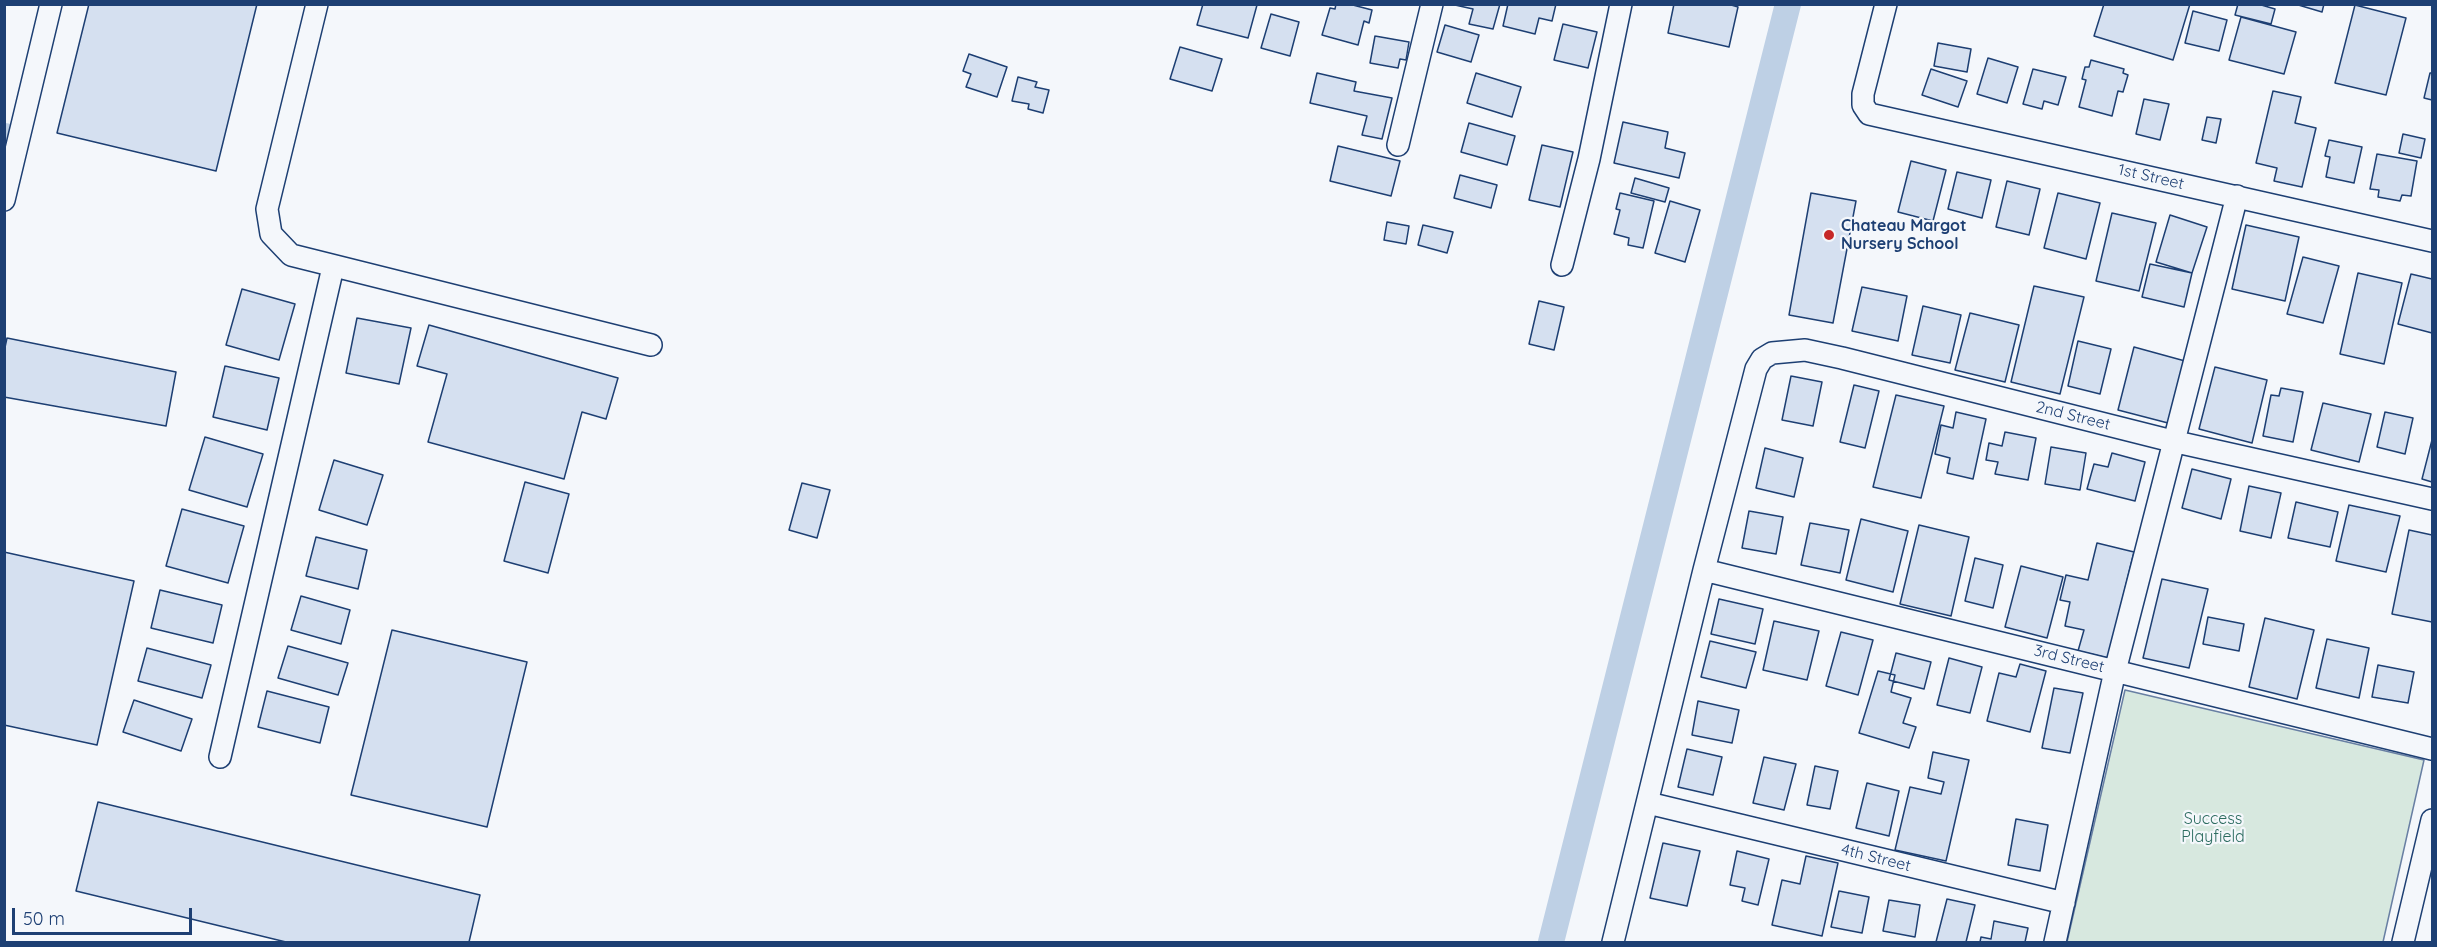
<!DOCTYPE html>
<html>
<head>
<meta charset="utf-8">
<style>
	body { margin:0 }
	#map { position:relative; width:2437px; height:947px; overflow:hidden; background:#f4f7fb; font-family:Quicksand,sans-serif }
	canvas { display:block }
	.frame { position:absolute; inset:0; border:6px solid #1d3f73; pointer-events:none }
	.scale { position:absolute; left:12px; top:908px; width:180px; height:27px; box-sizing:border-box; border:3px solid #1d3f73; border-top:0; padding-left:8px; font-size:18px; line-height:21px; white-space:nowrap; color:#1d3f73; -webkit-text-stroke:4px #f4f7fb; paint-order:stroke }
</style>
</head>
<body>
<div id="map">
<canvas width="2437" height="947"></canvas>
<div class="frame"></div>
<div class="scale">50 m</div>
</div>
<script>
const c = document.querySelector('canvas').getContext('2d');
c.lineJoin = 'round';
function fillPath(path, color) { c.fillStyle = color; c.fill(path, 'evenodd'); }
const shape = rows => new Path2D(rows.map(r => 'M' + r).join(''));
function stroke(path, color, width, dash) { c.strokeStyle = color; c.lineWidth = width; c.lineCap = dash ? 'butt' : 'round'; c.setLineDash(dash || []); c.stroke(path); }
function drawText(font, color, halo, rows, align = 'center') {
  c.font = font + ' Quicksand,sans-serif'; c.lineWidth = 4.5; c.setLineDash([]); c.textBaseline = 'middle'; c.strokeStyle = halo; c.fillStyle = color; for (const [text, x, y, turn = 0] of rows) {
    c.save(); c.translate(x, y); c.rotate((+turn || 0) * Math.PI / 180); c.textAlign = isNaN(turn) ? turn : align; if (halo) c.strokeText(text, 0, 0); c.fillText(text, 0, 0); c.restore();
  }
}
const green = shape([
	[2125,690,2424,760,2383,942,2067,942,2125,690]
]);
const canal = shape([
	[1551,942,1788,4]
]);
const river = shape([
	[4,145,6,146]
]);
const building = shape([
	[89,4,257,4,216,171,57,133,89,4],
	[1203,4,1257,5,1248,38,1197,25,1203,4],
	[1336,4,1349,4,1372,10,1369,23,1364,21,1358,45,1322,35,1330,8,1335,9,1336,4],
	[1500,4,1493,29,1469,24,1473,9,1455,5,1500,4],
	[1508,4,1556,4,1552,21,1539,18,1535,34,1503,26,1508,4],
	[1674,4,1728,4,1738,7,1729,47,1668,33,1674,4],
	[2104,4,2190,4,2173,60,2094,36,2104,4],
	[2238,4,2258,4,2275,9,2271,24,2235,15,2238,4],
	[2295,4,2324,4,2322,12,2295,4],
	[2355,5,2406,18,2386,95,2335,83,2355,5],
	[2193,11,2227,20,2219,51,2185,43,2193,11],
	[1271,14,1299,22,1290,56,1261,48,1271,14],
	[2241,17,2296,32,2284,74,2229,60,2241,17],
	[1563,24,1597,32,1588,68,1554,60,1563,24],
	[1445,25,1479,35,1471,62,1437,52,1445,25],
	[1375,36,1409,42,1406,60,1400,59,1398,68,1370,63,1375,36],
	[1938,43,1971,49,1967,72,1934,66,1938,43],
	[1180,47,1222,59,1212,91,1170,79,1180,47],
	[969,54,1007,67,997,97,966,87,971,74,963,71,969,54],
	[1988,58,2018,67,2007,103,1977,94,1988,58],
	[2091,60,2124,69,2123,73,2128,75,2123,92,2118,91,2112,116,2079,107,2086,80,2082,79,2085,67,2089,67,2091,60],
	[1931,69,1967,81,1958,107,1922,95,1931,69],
	[2033,69,2066,77,2058,105,2044,101,2042,109,2023,104,2033,69],
	[1317,73,1356,82,1354,91,1392,98,1382,139,1362,135,1367,116,1310,103,1317,73],
	[1476,73,1521,87,1512,117,1467,103,1476,73],
	[2430,73,2432,73,2432,100,2424,98,2430,73],
	[1018,77,1037,82,1035,87,1049,90,1043,113,1028,109,1029,104,1012,101,1018,77],
	[2273,91,2301,97,2295,123,2316,128,2302,187,2274,181,2277,168,2256,163,2273,91],
	[2144,99,2169,104,2160,140,2136,134,2144,99],
	[2207,117,2221,119,2216,143,2202,140,2207,117],
	[1623,122,1668,132,1665,148,1685,153,1679,178,1614,163,1623,122],
	[1469,123,1515,136,1507,165,1461,152,1469,123],
	[2403,134,2425,139,2421,158,2399,153,2403,134],
	[2329,140,2362,147,2354,183,2326,177,2330,157,2325,156,2329,140],
	[1542,145,1573,152,1560,207,1529,200,1542,145],
	[1338,146,1400,161,1391,196,1330,181,1338,146],
	[2377,154,2417,161,2411,196,2402,195,2400,201,2378,197,2379,190,2370,189,2377,154],
	[1911,161,1946,170,1933,221,1898,212,1911,161],
	[1957,172,1991,180,1982,218,1948,209,1957,172],
	[1460,175,1497,185,1491,208,1454,198,1460,175],
	[1635,178,1669,188,1665,202,1631,193,1635,178],
	[2007,181,2040,189,2029,235,1996,227,2007,181],
	[1620,193,1654,201,1643,248,1628,245,1629,238,1614,234,1620,210,1616,209,1620,193],
	[1811,193,1856,201,1833,323,1789,315,1811,193],
	[2058,193,2100,203,2086,259,2044,248,2058,193],
	[1670,201,1700,210,1685,262,1655,253,1670,201],
	[2112,213,2156,223,2139,291,2096,281,2112,213],
	[2170,215,2207,227,2192,273,2156,262,2170,215],
	[1387,222,1409,226,1406,244,1384,240,1387,222],
	[1423,225,1453,232,1447,253,1418,245,1423,225],
	[2246,225,2299,237,2285,301,2232,289,2246,225],
	[2303,257,2339,266,2323,323,2287,314,2303,257],
	[2150,264,2192,273,2184,307,2142,297,2150,264],
	[2358,273,2402,283,2384,364,2340,354,2358,273],
	[2411,274,2432,279,2432,333,2398,324,2411,274],
	[2034,286,2084,297,2060,394,2011,382,2034,286],
	[1862,287,1907,296,1898,341,1852,331,1862,287],
	[242,289,295,304,279,360,226,345,242,289],
	[1539,301,1564,307,1554,350,1529,344,1539,301],
	[1923,306,1961,315,1950,363,1912,355,1923,306],
	[1970,313,2019,325,2005,382,1955,370,1970,313],
	[357,318,411,328,399,384,346,373,357,318],
	[429,325,618,378,606,419,582,412,564,479,428,442,447,374,417,366,429,325],
	[7,338,176,372,166,426,4,397,4,352,7,338],
	[2078,341,2111,349,2100,394,2068,386,2078,341],
	[2134,347,2185,361,2168,423,2118,410,2134,347],
	[225,366,279,378,267,430,213,417,225,366],
	[2215,367,2267,380,2252,443,2199,429,2215,367],
	[1791,376,1822,382,1813,426,1782,420,1791,376],
	[1854,385,1879,391,1865,448,1840,442,1854,385],
	[2281,388,2303,392,2293,442,2263,436,2271,395,2279,396,2281,388],
	[1896,395,1944,406,1921,498,1873,487,1896,395],
	[2323,403,2371,414,2359,462,2311,450,2323,403],
	[1956,412,1986,419,1973,479,1947,473,1950,458,1935,454,1941,425,1953,428,1956,412],
	[2385,412,2413,418,2405,454,2377,447,2385,412],
	[2005,432,2036,438,2028,480,1995,474,1998,462,1986,460,1989,443,2002,446,2005,432],
	[205,437,263,454,247,507,189,490,205,437],
	[2432,440,2432,482,2422,479,2432,440],
	[2051,447,2086,453,2080,490,2045,484,2051,447],
	[1765,448,1803,458,1794,497,1756,488,1765,448],
	[2112,453,2145,462,2135,501,2087,489,2094,464,2108,467,2112,453],
	[334,460,383,475,367,525,319,510,334,460],
	[2192,469,2231,479,2221,519,2182,508,2192,469],
	[525,482,569,494,548,573,504,561,525,482],
	[802,483,830,490,817,538,789,530,802,483],
	[2249,486,2281,493,2271,538,2240,531,2249,486],
	[2296,502,2338,512,2330,547,2288,538,2296,502],
	[2349,505,2400,516,2386,572,2336,561,2349,505],
	[182,509,244,526,228,583,166,566,182,509],
	[1749,511,1783,517,1776,554,1742,548,1749,511],
	[1861,519,1908,531,1893,592,1846,580,1861,519],
	[1810,523,1849,530,1840,573,1801,565,1810,523],
	[1919,525,1969,537,1951,616,1900,604,1919,525],
	[2409,530,2432,535,2432,622,2392,614,2409,530],
	[316,537,367,550,358,589,306,576,316,537],
	[2097,543,2134,552,2108,658,2078,651,2084,630,2065,626,2070,602,2060,600,2066,575,2088,580,2097,543],
	[4,552,134,581,97,745,4,725,4,552],
	[1975,558,2003,565,1993,608,1965,601,1975,558],
	[2021,566,2063,577,2047,638,2005,627,2021,566],
	[2162,579,2208,589,2189,668,2143,658,2162,579],
	[160,590,222,605,213,643,151,628,160,590],
	[301,596,350,610,341,644,291,630,301,596],
	[1719,599,1763,609,1755,644,1711,634,1719,599],
	[2208,617,2244,624,2239,651,2203,644,2208,617],
	[2265,618,2314,630,2297,699,2249,687,2265,618],
	[1774,621,1819,631,1807,680,1763,670,1774,621],
	[392,630,527,662,487,827,351,795,392,630],
	[1841,632,1873,640,1858,695,1826,686,1841,632],
	[2327,639,2369,648,2359,698,2316,688,2327,639],
	[1710,641,1756,652,1746,688,1701,677,1710,641],
	[288,646,348,663,338,695,278,678,288,646],
	[147,648,211,665,202,698,138,681,147,648],
	[1896,653,1931,662,1924,689,1889,680,1896,653],
	[1949,658,1982,667,1970,713,1937,705,1949,658],
	[2020,664,2046,671,2030,732,1987,721,1999,673,2016,677,2020,664],
	[2378,665,2414,672,2408,703,2372,697,2378,665],
	[1878,671,1895,675,1891,692,1911,698,1903,723,1916,727,1909,748,1859,733,1878,671],
	[2054,688,2083,693,2070,753,2042,748,2054,688],
	[267,691,329,707,320,743,258,727,267,691],
	[134,700,192,719,181,751,123,732,134,700],
	[1698,701,1739,710,1732,743,1692,735,1698,701],
	[1687,749,1722,757,1713,795,1678,787,1687,749],
	[1933,752,1969,760,1946,861,1895,850,1910,787,1941,794,1944,782,1928,778,1933,752],
	[1764,757,1796,764,1784,810,1753,803,1764,757],
	[1815,766,1838,771,1830,809,1807,805,1815,766],
	[1867,783,1899,791,1889,836,1856,828,1867,783],
	[98,802,480,895,469,942,286,942,76,891,98,802],
	[2016,819,2048,825,2040,871,2008,865,2016,819],
	[1663,843,1700,851,1687,906,1650,898,1663,843],
	[1737,851,1769,859,1758,905,1742,901,1745,888,1730,885,1737,851],
	[1806,856,1838,863,1822,936,1772,925,1782,880,1800,884,1806,856],
	[1839,891,1869,897,1862,933,1831,927,1839,891],
	[1947,899,1975,905,1966,942,1936,942,1947,899],
	[1889,900,1920,905,1915,937,1883,931,1889,900],
	[1994,921,2028,928,2025,942,1980,942,1981,937,1991,939,1994,921]
]);
const street = shape([
	[317,4,267,209,271,234,291,255,651,345],
	[1886,4,1863,94,1863,105,1869,114,2432,241],
	[1398,145,1432,4],
	[4,200,51,4],
	[1562,265,1589,159,1621,4],
	[1704,570,2432,749],
	[220,757,333,267],
	[1648,803,2064,903],
	[1613,942,1704,570,1756,369,1762,359,1772,353,1805,350,1842,358,2172,441,2432,499],
	[2055,942,2115,671,2237,196],
	[2403,942,2432,820]
]);
const markers = [
	[1829,235,6,"#c62828"]
];
const streetNames = [
	["1st Street",2151,177,13],
	["2nd Street",2073,416,14],
	["3rd Street",2069,659,14],
	["4th Street",1876,858,14]
];
const poiNames = [
	["Chateau Margot",1841,226],
	["Nursery School",1841,244]
];
const parkNames = [
	["Success",2213,819],
	["Playfield",2213,837]
];
fillPath(green, '#d7e8df');
stroke(green, '#687fa3', 1.5);
stroke(canal, '#bed0e5', 26);
stroke(river, '#bed0e5', 44);
fillPath(building, '#d5e0f0');
stroke(building, '#1d3f73', 1.5);
stroke(street, '#1d3f73', 24);
stroke(street, '#f4f7fb', 21);
for (const [x, y, r, color] of markers) { const dot = new Path2D(); dot.arc(x, y, r, 0, 2 * Math.PI); c.fillStyle = color; c.fill(dot); stroke(dot, '#f4f7fb', 2); }
drawText('16px', '#1d3f73', '#f4f7fb', streetNames);
drawText('bold 16px', '#1d3f73', '#f4f7fb', poiNames, 'left');
drawText('16px', '#2c6c60', '#f4f7fb', parkNames);
</script>
</body>
</html>
